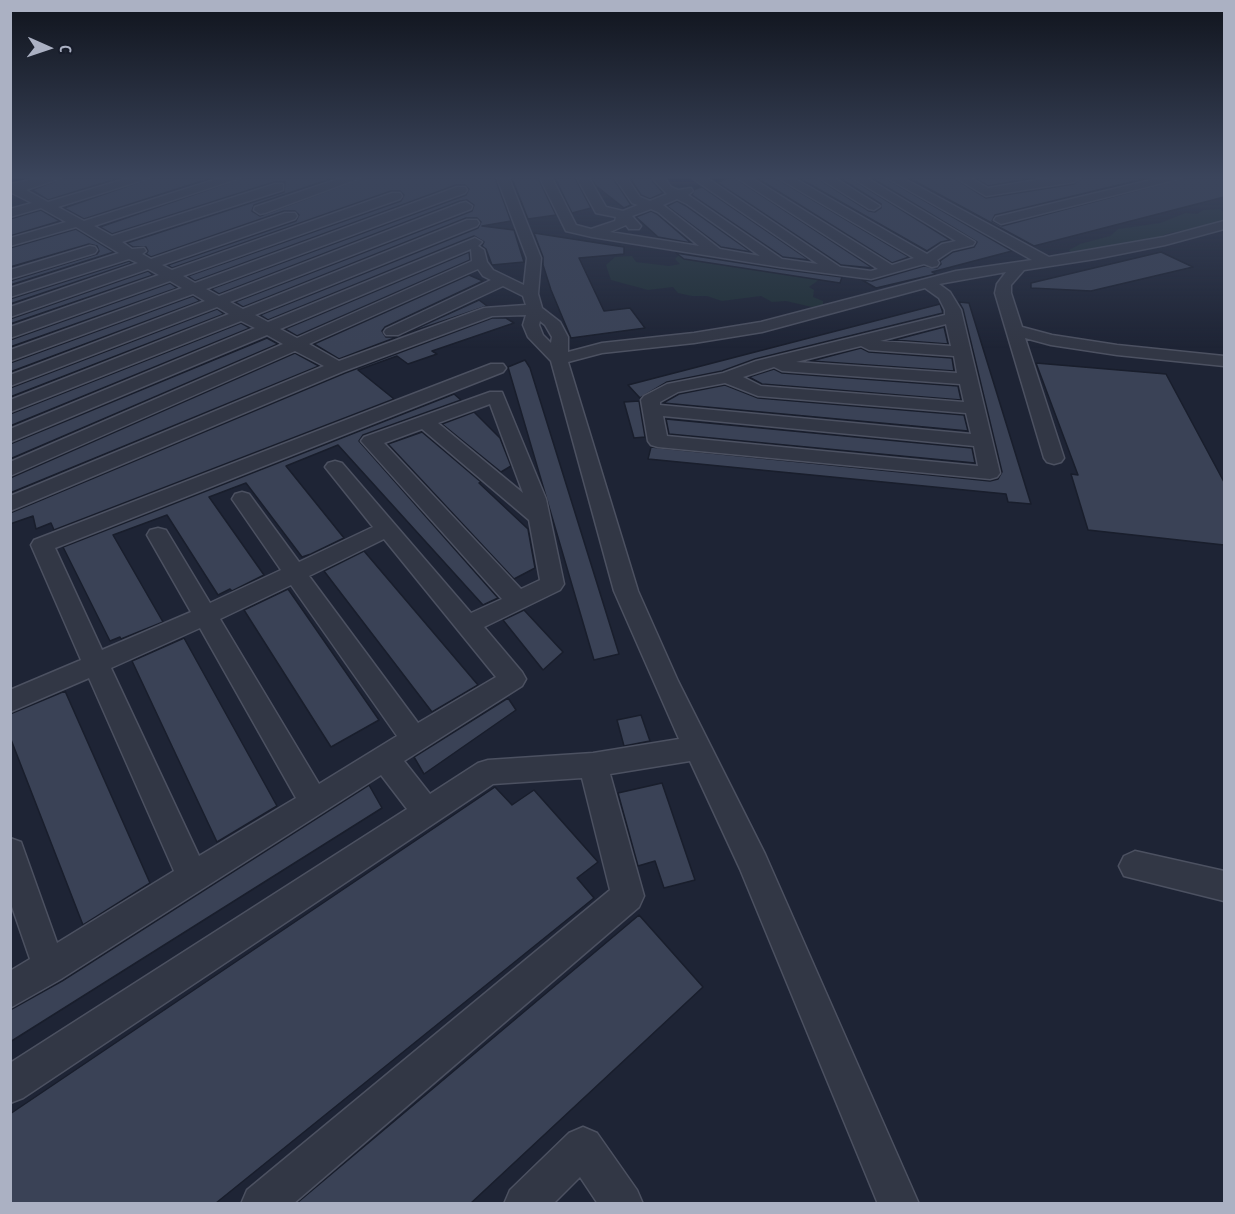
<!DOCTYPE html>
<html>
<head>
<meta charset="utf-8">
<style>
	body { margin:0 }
	#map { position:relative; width:1235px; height:1214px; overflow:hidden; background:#1e2435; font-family:"PT Sans Narrow",sans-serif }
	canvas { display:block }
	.frame { position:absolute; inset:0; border:12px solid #abb1c3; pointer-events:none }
	.north { position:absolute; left:18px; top:18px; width:60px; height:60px; -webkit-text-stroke:4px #171c2a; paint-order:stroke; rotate:93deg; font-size:16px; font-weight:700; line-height:24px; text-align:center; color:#abb1c3 }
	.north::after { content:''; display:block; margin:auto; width:21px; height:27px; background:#abb1c3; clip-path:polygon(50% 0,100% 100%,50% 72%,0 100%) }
</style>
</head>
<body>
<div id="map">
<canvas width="1235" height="1214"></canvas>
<div class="frame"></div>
<div class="north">С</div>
</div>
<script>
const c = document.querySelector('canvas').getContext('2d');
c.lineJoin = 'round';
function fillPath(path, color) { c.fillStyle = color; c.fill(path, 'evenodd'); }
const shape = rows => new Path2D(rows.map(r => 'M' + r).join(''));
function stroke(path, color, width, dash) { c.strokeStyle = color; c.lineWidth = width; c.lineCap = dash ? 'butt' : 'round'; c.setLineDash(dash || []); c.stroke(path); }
const green = shape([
	[1221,209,1224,214,1224,222,1166,234,1156,240,1090,251,1071,253,1069,250,1080,244,1110,236,1118,229,1160,223,1185,213,1197,214,1203,210],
	[679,255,820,279,809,287,814,290,813,297,823,301,823,305,812,307,786,301,772,302,761,296,722,301,707,296,692,296,678,293,673,287,648,290,611,280,606,265,615,257,632,256,636,262,669,266,680,264,675,259]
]);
const building = shape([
	[63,178,119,178,48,200,32,190,63,178],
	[151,178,211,178,84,219,64,208,151,178],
	[242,178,333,178,254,205,252,211,260,216,362,178,495,178,511,221,482,226,514,230,524,262,492,265,486,249,482,246,484,242,474,236,268,320,260,315,478,228,481,222,477,218,466,218,243,307,235,302,472,211,474,205,467,200,460,201,219,294,211,289,466,195,469,189,465,185,456,185,195,281,188,276,401,201,404,195,400,191,391,191,172,268,168,265,296,221,299,215,295,211,284,211,151,257,146,254,148,251,146,247,133,247,127,243,284,192,285,182,274,182,112,234,100,227,242,178],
	[512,178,538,178,556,215,528,219,512,178],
	[555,178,575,178,591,208,572,213,555,178],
	[592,178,613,178,631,205,624,208,595,185,592,178],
	[630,178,650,178,663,193,650,199,641,195,630,178],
	[730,178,735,178,873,268,841,265,717,182,730,178],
	[757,178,776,178,909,257,892,263,757,178],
	[799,178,817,178,869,211,875,212,881,208,881,204,840,178,850,178,950,240,941,242,927,251,799,178],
	[872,178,885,178,1012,251,932,272,936,274,876,288,862,280,872,281,924,266,937,268,941,264,940,261,953,252,974,247,977,242,872,178],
	[909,178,954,178,986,198,1074,184,1082,178,1147,178,995,215,992,221,1002,226,1184,178,1224,178,1224,197,1034,246,909,178],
	[976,178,1032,178,988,186,976,178],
	[702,187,809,260,783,257,692,195,695,189,702,187],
	[677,201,686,206,751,252,721,247,667,206,677,201],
	[41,210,60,221,10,236,10,219,41,210],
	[651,211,657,214,691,243,658,237,636,217,651,211],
	[76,229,114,252,10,285,10,281,97,254,99,251,97,246,89,244,10,267,10,248,76,229],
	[534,233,624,247,624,254,579,258,604,311,630,308,645,328,571,338,551,290,543,265,543,257,534,233],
	[469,252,470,260,297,336,285,329,469,252],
	[1161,252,1193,267,1091,291,1031,288,1031,283,1161,252],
	[676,253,780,269,842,277,840,283,684,259,676,253],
	[129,261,132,263,10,304,10,299,129,261],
	[148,271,153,275,10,324,10,319,148,271],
	[469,275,483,281,385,327,382,331,386,337,397,337,339,359,314,344,469,275],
	[170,283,177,288,10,347,10,340,170,283],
	[193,296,200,301,10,372,10,363,193,296],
	[479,300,487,306,402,335,479,300],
	[959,302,969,303,1031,504,1008,502,1006,494,648,459,651,447,990,481,998,479,1002,472,963,309,959,302],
	[940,304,943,313,755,359,722,371,667,382,640,398,628,385,940,304],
	[217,309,224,314,10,397,10,388,217,309],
	[492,318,506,318,514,323,432,351,437,354,408,364,397,356,358,370,394,399,54,530,51,523,36,529,33,516,10,524,10,513,345,373,492,318],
	[241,323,250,328,10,426,10,414,241,323],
	[944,327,948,344,894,340,944,327],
	[267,338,278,344,10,459,10,444,267,338],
	[861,348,869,352,952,358,954,371,811,361,861,348],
	[295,353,319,366,10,493,10,478,295,353],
	[525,360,530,368,619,654,594,660,508,367,525,360],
	[1036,363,1166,374,1224,482,1224,545,1088,530,1071,474,1078,475,1036,363],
	[774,369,782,373,958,386,961,400,762,384,749,377,774,369],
	[725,385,758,398,964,415,968,431,663,403,679,394,725,385],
	[454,394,461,400,363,435,359,441,498,598,483,605,338,445,286,466,344,538,311,554,302,557,246,483,209,497,264,575,232,591,230,589,218,595,167,515,113,535,163,622,121,639,120,637,110,641,63,547,454,394],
	[639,401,645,437,634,438,624,402,639,401],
	[474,412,500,438,511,466,501,472,442,424,474,412],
	[666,419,972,448,975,463,669,434,666,419],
	[422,432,481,482,479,483,528,529,535,568,514,579,388,444,422,432],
	[364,551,478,685,432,712,324,571,364,551],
	[288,589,379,720,331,747,244,610,288,589],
	[524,610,563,652,543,670,503,620,524,610],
	[184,638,277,806,217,842,132,661,184,638],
	[65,691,150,883,83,925,10,737,10,714,65,691],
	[508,698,516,710,424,774,414,757,508,698],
	[641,715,650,741,624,746,617,720,641,715],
	[662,783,695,880,664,888,655,861,638,866,618,793,662,783],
	[369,785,382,808,10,1042,10,1010,62,981,369,785],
	[495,787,512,805,534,790,598,862,577,878,594,898,216,1203,10,1203,10,1114,495,787],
	[639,915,703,987,471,1203,297,1203,639,915]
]);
const minor = shape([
	[40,178,61,178,26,190,48,202,128,178,149,178,58,207,84,221,220,178,240,178,94,226,112,236,275,184,283,184,283,190,122,242,132,249,144,248,146,251,142,254,151,259,285,213,295,213,297,216,295,219,162,265,172,270,392,193,400,193,402,196,400,199,183,276,195,283,457,187,465,187,467,190,465,193,206,289,219,296,461,203,466,202,472,206,471,209,230,302,243,309,467,220,477,220,479,223,477,226,255,315,268,322,475,238,482,242,478,246,484,250,487,262,493,270,524,285,527,258,497,178,509,178,541,258,538,294,542,308,560,322,568,337,568,352,602,343,694,333,761,322,956,271,1032,260,887,178,903,178,1049,257,1164,237,1224,221,1224,229,1165,245,1095,259,1024,270,1011,285,1011,293,1022,327,1052,335,1117,345,1224,356,1224,366,1117,355,1051,345,1025,338,1064,458,1061,462,1054,464,1047,462,1044,458,995,293,997,284,1006,272,939,284,950,292,961,310,1000,473,997,477,990,479,658,447,651,445,648,441,641,400,644,396,667,384,723,373,756,361,945,315,945,310,939,298,925,288,762,332,694,343,602,353,568,362,638,591,678,681,765,854,919,1204,878,1204,740,869,690,761,610,774,644,896,639,907,293,1204,241,1204,247,1190,610,890,582,778,493,784,23,1098,10,1103,10,1063,407,809,381,775,61,979,10,1008,10,971,30,959,10,901,10,838,21,842,57,943,174,871,89,678,10,712,10,690,81,660,31,545,34,540,491,364,503,364,506,368,503,372,55,548,102,650,191,612,147,535,150,530,158,528,166,530,210,603,281,570,232,499,235,494,242,492,249,494,299,562,373,527,325,467,328,463,335,461,342,463,471,613,502,599,361,441,364,437,490,392,502,392,546,499,564,584,560,590,484,627,522,672,526,679,522,686,404,761,430,794,478,763,488,760,593,753,679,739,614,591,551,361,528,337,523,325,526,315,492,316,344,371,10,511,10,496,324,366,295,351,10,476,10,462,283,344,267,335,10,442,10,429,255,328,241,321,10,412,10,400,229,314,217,307,10,386,10,375,205,301,193,294,10,361,10,350,182,288,170,281,10,338,10,327,159,275,148,269,10,317,10,307,138,263,129,259,10,297,10,288,119,253,76,227,10,246,10,238,66,222,41,208,10,217,10,209,32,203,10,192,10,184,40,178],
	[471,249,472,261,297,338,280,329,471,249],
	[478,269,483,276,491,280,386,329,384,332,386,335,398,335,503,286,523,296,526,305,484,308,339,361,309,344,478,269],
	[540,321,545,325,552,337,551,343,543,335,539,325,540,321],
	[946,324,951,346,880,341,946,324],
	[861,346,869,350,954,356,957,373,796,362,861,346],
	[774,367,782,371,960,384,964,402,761,386,743,377,774,367],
	[725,383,758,396,966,413,971,434,660,405,660,402,678,392,725,383],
	[490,404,523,493,438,423,490,404],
	[663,416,974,446,978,466,667,436,663,416],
	[422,429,529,520,540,580,521,589,384,443,422,429],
	[384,539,496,677,418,723,309,576,384,539],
	[291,585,397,736,319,784,220,619,291,585],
	[200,628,296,798,199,856,111,668,200,628],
	[341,178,360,178,265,213,260,214,254,210,255,207,341,178],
	[540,178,552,178,576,225,591,229,615,221,616,217,596,213,577,178,589,178,606,207,623,211,638,205,632,203,615,178,627,178,640,197,650,201,667,194,652,178,665,178,671,187,678,190,691,188,693,191,688,195,782,259,818,264,692,178,707,178,840,267,871,271,878,269,737,178,752,178,892,265,914,258,778,178,794,178,927,254,942,244,956,241,852,178,867,178,975,242,973,245,952,250,937,260,939,263,937,266,932,267,924,264,871,279,780,267,592,237,566,231,540,178],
	[677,199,687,204,760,256,720,249,663,205,677,199],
	[651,209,658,212,699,246,610,232,626,225,629,229,639,229,641,226,632,216,651,209],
	[819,178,835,178,880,206,874,210,869,209,819,178],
	[956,178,971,178,988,188,1048,178,1080,178,1074,182,986,196,956,178],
	[1159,178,1182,178,1001,224,994,220,996,217,1159,178],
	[90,246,95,247,97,250,95,253,10,279,10,270,90,246],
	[1135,851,1224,871,1224,901,1124,876,1119,866,1124,856,1135,851],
	[583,1127,597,1133,637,1190,643,1204,598,1204,580,1177,553,1204,504,1204,510,1190,569,1133,583,1127]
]);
fillPath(green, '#203036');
fillPath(building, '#3a4256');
stroke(building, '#191e2c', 1.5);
stroke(minor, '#4c5161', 3);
fillPath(minor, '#323745');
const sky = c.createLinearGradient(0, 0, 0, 348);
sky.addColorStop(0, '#10141d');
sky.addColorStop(0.51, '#3b455c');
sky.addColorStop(1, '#3b455c00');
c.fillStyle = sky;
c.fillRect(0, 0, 1235, 348);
</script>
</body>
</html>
